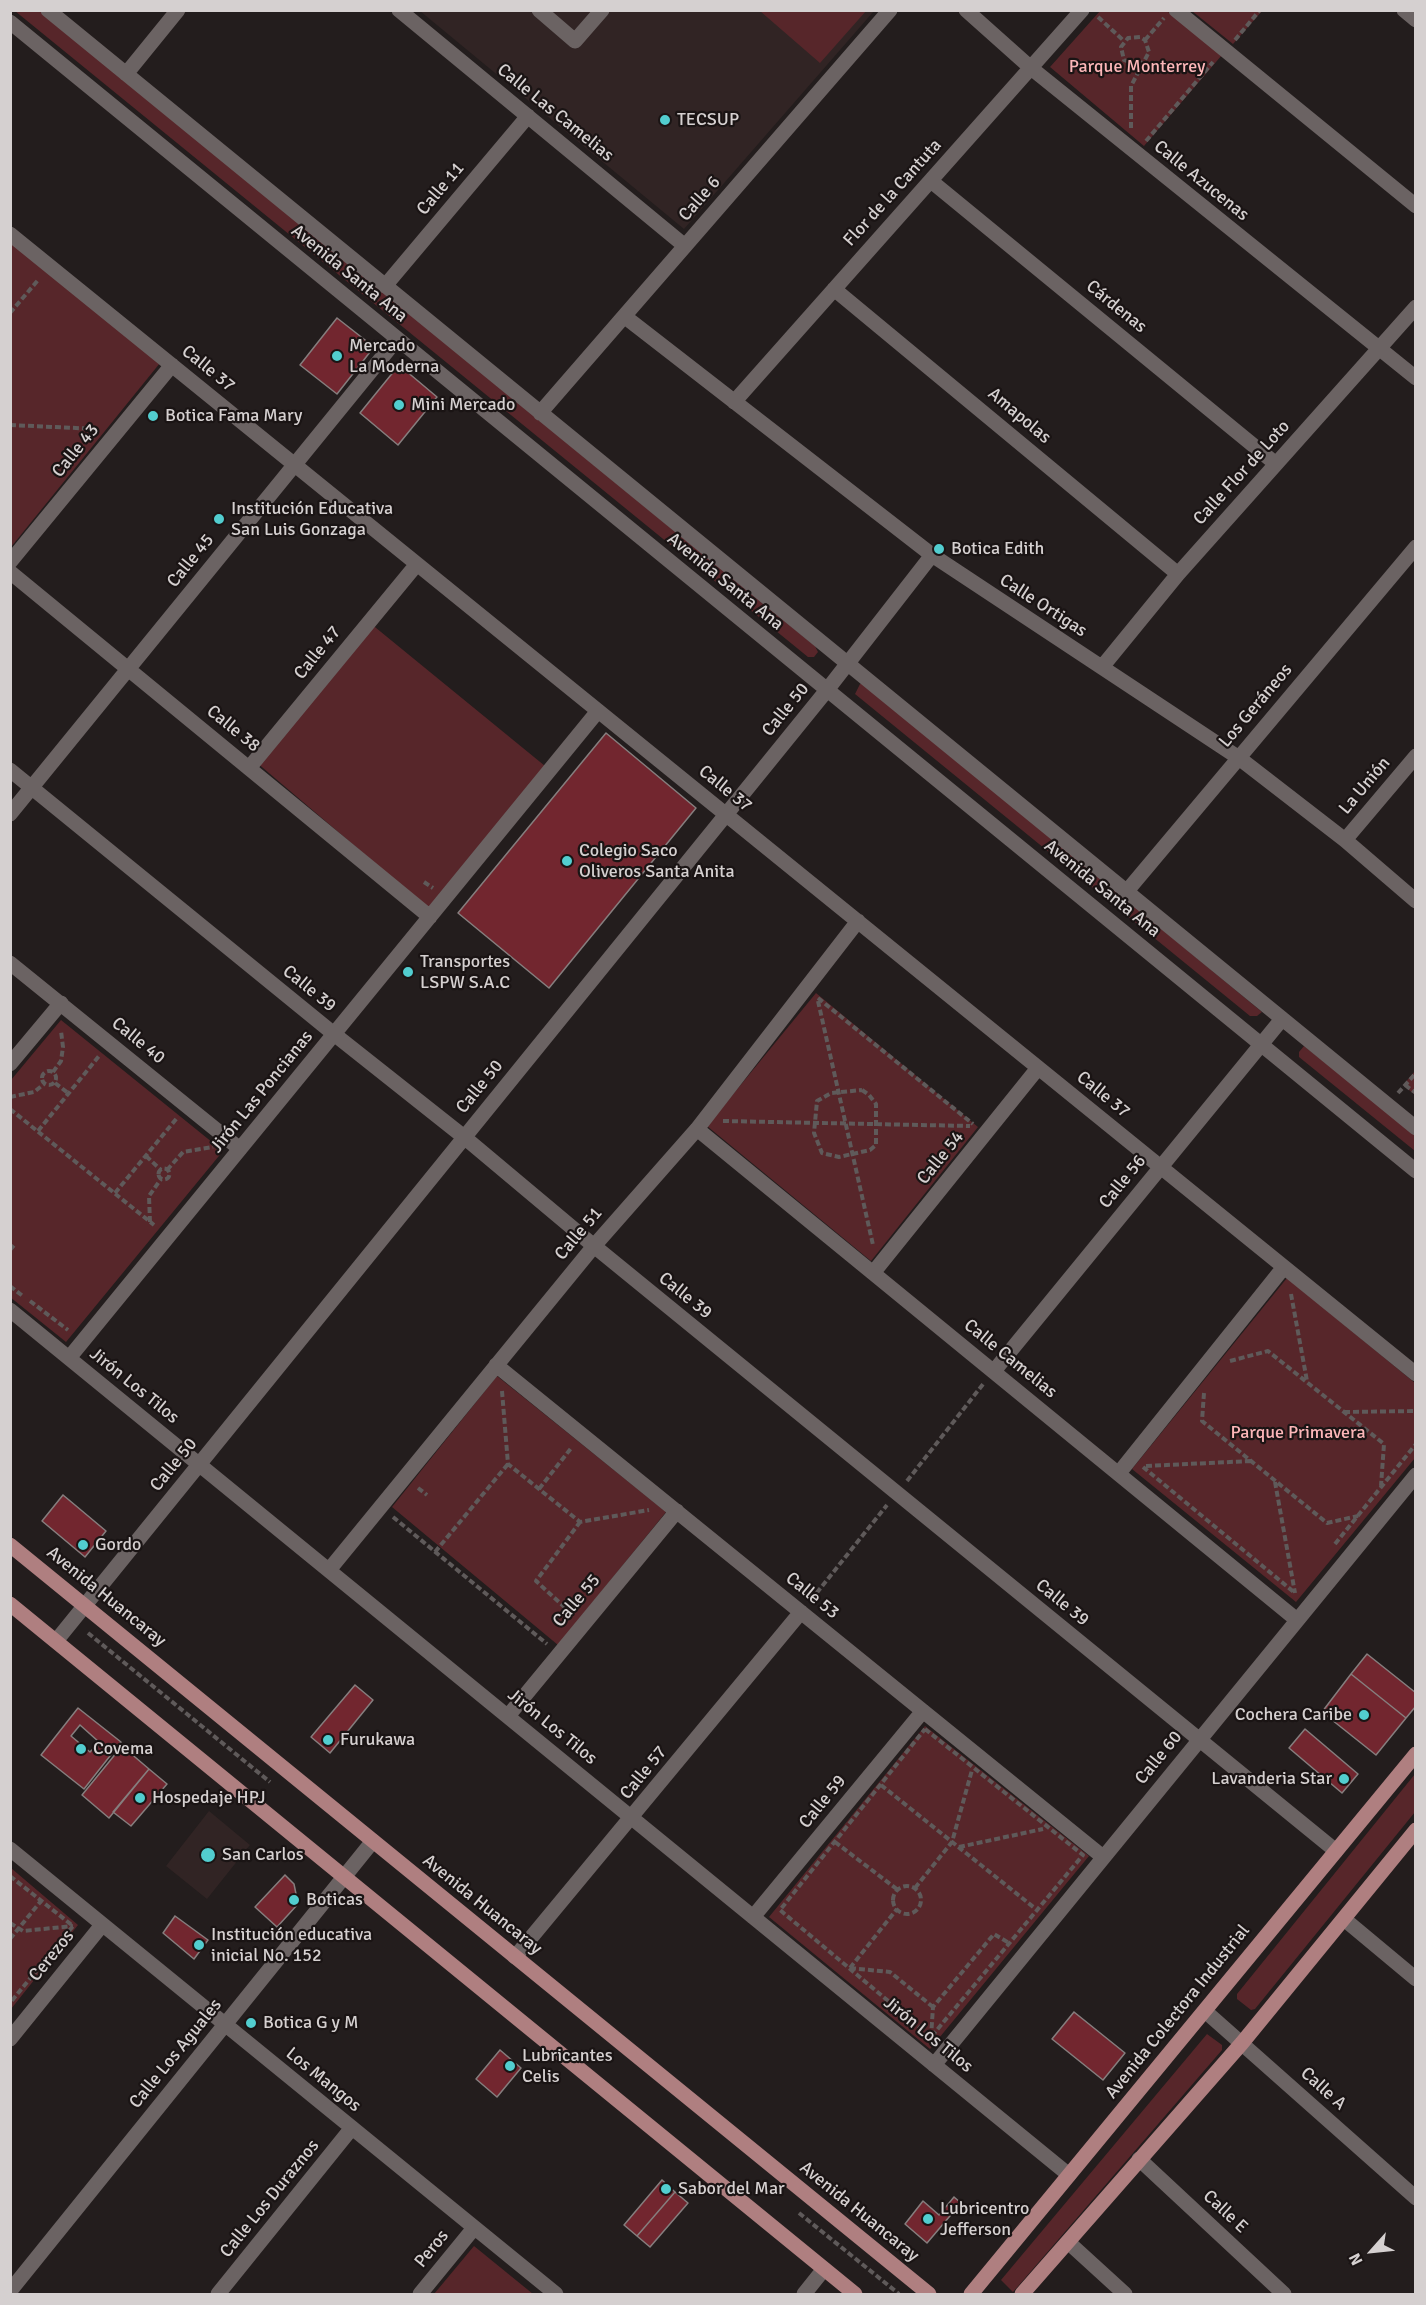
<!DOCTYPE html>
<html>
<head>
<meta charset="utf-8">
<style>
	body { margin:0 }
	#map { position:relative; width:1426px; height:2305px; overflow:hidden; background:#231d1d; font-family:Signika,sans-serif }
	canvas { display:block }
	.frame { position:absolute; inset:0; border:12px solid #d5d0d0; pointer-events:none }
	.north { position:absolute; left:1342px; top:2221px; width:60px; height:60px; -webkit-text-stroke:4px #1a1414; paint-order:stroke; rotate:243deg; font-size:16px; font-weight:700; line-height:24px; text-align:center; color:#d5d0d0 }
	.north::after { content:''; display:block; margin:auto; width:21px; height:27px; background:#d5d0d0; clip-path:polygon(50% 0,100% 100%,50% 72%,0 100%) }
</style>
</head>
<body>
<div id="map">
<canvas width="1426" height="2305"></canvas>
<div class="frame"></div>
<div class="north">N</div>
</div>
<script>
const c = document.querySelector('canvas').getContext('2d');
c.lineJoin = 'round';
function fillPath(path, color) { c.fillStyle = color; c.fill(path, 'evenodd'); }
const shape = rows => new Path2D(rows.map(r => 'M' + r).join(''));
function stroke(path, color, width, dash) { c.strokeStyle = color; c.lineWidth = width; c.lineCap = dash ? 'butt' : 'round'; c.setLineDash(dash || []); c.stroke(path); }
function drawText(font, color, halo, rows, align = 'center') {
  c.font = font + ' Signika,sans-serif'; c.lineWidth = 4.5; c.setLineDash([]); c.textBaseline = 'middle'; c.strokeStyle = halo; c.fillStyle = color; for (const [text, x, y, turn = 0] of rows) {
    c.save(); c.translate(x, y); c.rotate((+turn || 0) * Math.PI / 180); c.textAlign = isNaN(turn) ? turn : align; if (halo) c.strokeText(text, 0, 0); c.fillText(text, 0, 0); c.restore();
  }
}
const built = shape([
	[420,11,874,11,684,229],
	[209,1811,250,1845,207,1899,166,1866]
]);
const green = shape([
	[15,11,40,11,815,646,818,652,814,657,808,657],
	[760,11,866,11,820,63],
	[1100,11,1167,11,1222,55,1144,146,1050,67],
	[1192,11,1262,11,1233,44],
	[11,241,160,363,11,547],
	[370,623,545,766,430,910,256,762],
	[864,683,1262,1012,1257,1016,1250,1016,855,694,860,684],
	[816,993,978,1127,871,1261,707,1126],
	[61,1020,223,1151,66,1342,10,1297,11,1080],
	[1304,1046,1415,1133,1415,1151,1299,1057,1299,1052],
	[1415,1071,1415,1095,1403,1085],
	[1287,1278,1415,1383,1415,1458,1296,1602,1132,1469],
	[497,1376,666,1512,558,1645,392,1507],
	[925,1726,1089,1856,930,2049,769,1917],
	[1415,1774,1415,1812,1255,2009,1251,2010,1237,1999,1237,1994],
	[11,1868,78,1925,11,2009],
	[1207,2034,1222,2045,1222,2050,1013,2292,1001,2280],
	[474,2246,533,2294,434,2294]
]);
const building = shape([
	[337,318,374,347,337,394,300,365,337,318],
	[399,365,437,397,398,445,360,413,399,365],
	[606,733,696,808,549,988,458,913,606,733],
	[63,1495,106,1531,85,1557,42,1521,63,1495],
	[1367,1654,1416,1693,1416,1706,1406,1718,1351,1674,1367,1654],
	[1351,1674,1406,1718,1376,1755,1322,1712,1351,1674],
	[355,1685,373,1700,330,1753,311,1737,355,1685],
	[78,1708,121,1742,84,1789,41,1755,78,1708],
	[80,1725,99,1742,90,1752,71,1736,80,1725],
	[1305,1729,1358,1774,1342,1793,1289,1748,1305,1729],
	[122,1746,149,1769,109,1818,82,1795,122,1746],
	[149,1769,167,1784,131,1826,113,1812,149,1769],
	[285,1875,294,1884,298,1904,277,1927,255,1907,285,1875],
	[175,1916,208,1940,194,1959,163,1933,175,1916],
	[1074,2012,1125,2053,1103,2080,1052,2039,1074,2012],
	[500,2050,521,2068,497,2097,476,2079,500,2050],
	[662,2180,675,2192,637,2236,624,2225,662,2180],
	[675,2192,688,2203,650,2247,637,2236,675,2192],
	[954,2197,961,2203,927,2243,905,2224,923,2201,939,2215,954,2197]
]);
const path = shape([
	[1098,17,1124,41],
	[1145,40,1164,18],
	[1235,40,1260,10],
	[1131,128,1131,86,1149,52,1145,40,1140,37,1128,38,1121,47,1124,60,1137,65,1143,62],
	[1146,141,1213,62],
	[10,313,39,279],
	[10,425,98,429],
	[424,882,433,888],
	[818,998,973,1124],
	[818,1001,873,1245],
	'42 1078a7 7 0 1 1 14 0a7 7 0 1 1-14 0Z',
	[53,1072,61,1061,63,1047,61,1031],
	[55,1083,68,1093],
	[1405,1085,1416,1093],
	[862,1090,869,1095,876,1104,876,1145,870,1150,839,1157,822,1153,814,1133,817,1101,831,1093,862,1090],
	[1398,1093,1416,1073],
	[10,1097,34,1092,44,1084],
	[10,1109,154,1225],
	[723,1121,970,1126],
	[38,1131,99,1056],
	[146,1156,161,1170],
	'158.5 1174a5.5 5.5 0 1 1 11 0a5.5 5.5 0 1 1-11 0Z',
	[167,1170,183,1152,213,1147],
	[115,1193,177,1118],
	[150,1222,149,1196,161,1179],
	[10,1250,15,1244],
	[10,1286,24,1297],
	[1291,1294,1307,1381],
	[30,1301,68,1330],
	[1230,1361,1268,1351,1384,1444,1381,1486],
	[502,1391,508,1464,539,1489,580,1522,649,1510],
	[1204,1393,1202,1421,1327,1523,1358,1516],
	[1344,1412,1416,1411],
	[1146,1466,1251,1461],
	[1143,1467,1295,1593],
	[907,1481,984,1383],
	[1275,1482,1295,1593],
	[418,1488,427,1495],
	[539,1489,572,1447],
	[393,1517,547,1644],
	[1335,1544,1416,1444],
	[435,1552,508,1464],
	[811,1600,887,1505],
	[572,1614,536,1581,580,1522],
	[88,1633,270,1782],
	[925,1729,1083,1855,931,2037,780,1910,925,1729],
	[881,1785,1037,1910],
	[835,1842,898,1890],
	[959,1847,1043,1829],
	[10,1876,73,1926,10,2003],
	'893 1900a14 14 0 1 1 28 0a14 14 0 1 1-28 0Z',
	[915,1888,952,1842,972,1770],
	[10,1923,23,1931,73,1926],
	[10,1939,41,1901],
	[850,1968,890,1972,933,2007],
	[850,1968,897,1909],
	[931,2037,933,2007,994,1934,1009,1943],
	[799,2213,899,2294]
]);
const minor = shape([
	[48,10,1416,1128],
	[399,10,685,246],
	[539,10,575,41,602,10],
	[966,10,1031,68,1416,378],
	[1176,10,1416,206],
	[1404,10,1416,20],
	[10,22,1416,1171],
	[126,74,178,10],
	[931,181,1276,464],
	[10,234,1416,1374],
	[385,286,528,116],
	[834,289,1178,574],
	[624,316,932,555,1239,758,1345,840,1416,901],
	[734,402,1082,10],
	[540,413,890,10],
	[10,562,172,365],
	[10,572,430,917],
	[1102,667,1178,574,1416,307],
	[249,768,417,564],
	[10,770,334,1034,464,1137,594,1246,1336,1851],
	[10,814,397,339],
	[1345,840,1416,756],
	[1127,891,1416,547],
	[10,963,240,1149],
	[10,1064,61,1003],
	[697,1129,1297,1620],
	[873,1273,1038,1068],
	[10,1310,1069,2175],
	[69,1358,598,711],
	[496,1365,1103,1857],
	[994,1371,1282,1019],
	[1119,1473,1284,1267],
	[329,1570,594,1246,697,1129,858,921],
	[56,1641,827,690,932,555],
	[508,1716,677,1511],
	[10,1849,556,2294],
	[753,1917,923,1711],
	[1344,1919,1416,1979],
	[515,1957,801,1612],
	[1205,2011,1416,2198],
	[10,2039,102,1925],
	[934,2065,1416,1475],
	[1139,2159,1284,2294],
	[1068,2242,1125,2294],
	[10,2291,373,1841],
	[218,2294,351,2129],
	[420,2294,474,2228],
	[804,2294,824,2269]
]);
const major = shape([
	[10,1545,929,2294],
	[10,1604,855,2294],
	[971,2294,1416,1754],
	[1022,2294,1242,2043,1416,1830]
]);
const markers = [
	[665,120,6,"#52cdcf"],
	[337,356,6,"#52cdcf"],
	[399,405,6,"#52cdcf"],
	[153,416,6,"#52cdcf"],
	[219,519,6,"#52cdcf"],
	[939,549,6,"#52cdcf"],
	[567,861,6,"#52cdcf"],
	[408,972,6,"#52cdcf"],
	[83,1545,6,"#52cdcf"],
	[1364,1715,6,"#52cdcf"],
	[328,1740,6,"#52cdcf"],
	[81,1749,6,"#52cdcf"],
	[1344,1779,6,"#52cdcf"],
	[140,1798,6,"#52cdcf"],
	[208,1855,8,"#52cdcf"],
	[294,1900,6,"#52cdcf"],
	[199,1945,6,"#52cdcf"],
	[251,2023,6,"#52cdcf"],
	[510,2066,6,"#52cdcf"],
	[666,2189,6,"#52cdcf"],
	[928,2219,6,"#52cdcf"]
];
const parkNames = [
	["Parque Monterrey",1137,67],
	["Parque Primavera",1298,1433]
];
const streetNames = [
	["Calle Las Camelias",555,113,39],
	["Calle Azucenas",1201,181,39],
	["Calle 11",441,189,-50],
	["Flor de la Cantuta",893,193,-48],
	["Calle 6",700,199,-49],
	["Avenida Santa Ana",349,274,39],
	["Cárdenas",1116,307,39],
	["Calle 37",208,369,39],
	["Amapolas",1019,416,40],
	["Calle 43",76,451,-51],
	["Calle Flor de Loto",1242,473,-48],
	["Calle 45",191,561,-51],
	["Avenida Santa Ana",725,582,39],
	["Calle Ortigas",1043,606,33],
	["Calle 47",318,653,-51],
	["Los Geráneos",1256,706,-50],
	["Calle 50",786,710,-51],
	["Calle 38",233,729,39],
	["La Unión",1365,786,-50],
	["Calle 37",725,789,39],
	["Avenida Santa Ana",1102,889,39],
	["Calle 39",309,989,39],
	["Calle 40",138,1041,39],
	["Calle 50",480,1087,-51],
	["Jirón Las Poncianas",262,1092,-51],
	["Calle 37",1103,1095,39],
	["Calle 54",941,1158,-51],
	["Calle 56",1123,1182,-51],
	["Calle 51",579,1234,-50],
	["Calle 39",685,1296,39],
	["Calle Camelias",1010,1359,39],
	["Jirón Los Tilos",134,1386,39],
	["Calle 50",174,1465,-51],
	["Calle 53",812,1596,39],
	["Avenida Huancaray",106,1597,39],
	["Calle 55",577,1601,-50],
	["Calle 39",1062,1603,39],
	["Jirón Los Tilos",552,1727,39],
	["Calle 60",1159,1758,-51],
	["Calle 57",644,1773,-51],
	["Calle 59",823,1802,-51],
	["Avenida Huancaray",482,1905,39],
	["Cerezos",52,1956,-51],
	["Avenida Colectora Industrial",1178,2012,-51],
	["Jirón Los Tilos",928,2035,39],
	["Calle Los Aguales",176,2054,-51],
	["Los Mangos",323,2080,39],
	["Calle A",1323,2089,42],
	["Calle Los Duraznos",270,2199,-51],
	["Avenida Huancaray",859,2212,39],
	["Calle E",1225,2212,43],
	["Peros",432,2249,-51]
];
const poiNames = [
	["TECSUP",677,120],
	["Mercado",349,346],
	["La Moderna",349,367],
	["Mini Mercado",411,405],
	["Botica Fama Mary",165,416],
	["Institución Educativa",231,509],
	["San Luis Gonzaga",231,530],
	["Botica Edith",951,549],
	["Colegio Saco",579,851],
	["Oliveros Santa Anita",579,872],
	["Transportes",420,962],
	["LSPW S.A.C",420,983],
	["Gordo",95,1545],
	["Cochera Caribe",1352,1715,"right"],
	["Furukawa",340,1740],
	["Covema",93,1749],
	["Lavanderia Star",1332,1779,"right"],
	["Hospedaje HPJ",152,1798],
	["San Carlos",222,1855],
	["Boticas",306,1900],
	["Institución educativa",211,1935],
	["inicial No. 152",211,1956],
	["Botica G y M",263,2023],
	["Lubricantes",522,2056],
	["Celis",522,2077],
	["Sabor del Mar",678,2189],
	["Lubricentro",940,2209],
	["Jefferson",940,2230]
];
fillPath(built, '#312424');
fillPath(green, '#57262a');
fillPath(building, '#72262f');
stroke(building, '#867e7e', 1.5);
stroke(path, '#5f5a5a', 4, [6, 3]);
stroke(minor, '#6b6363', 15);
stroke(major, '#af7f80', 15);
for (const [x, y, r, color] of markers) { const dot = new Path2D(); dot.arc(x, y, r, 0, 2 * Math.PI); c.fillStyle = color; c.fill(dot); stroke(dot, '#1a1414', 2); }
drawText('18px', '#fcb6b8', '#1a1414', parkNames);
drawText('18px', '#d5d0d0', '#1a1414', streetNames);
drawText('18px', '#d5d0d0', '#1a1414', poiNames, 'left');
</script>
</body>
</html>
